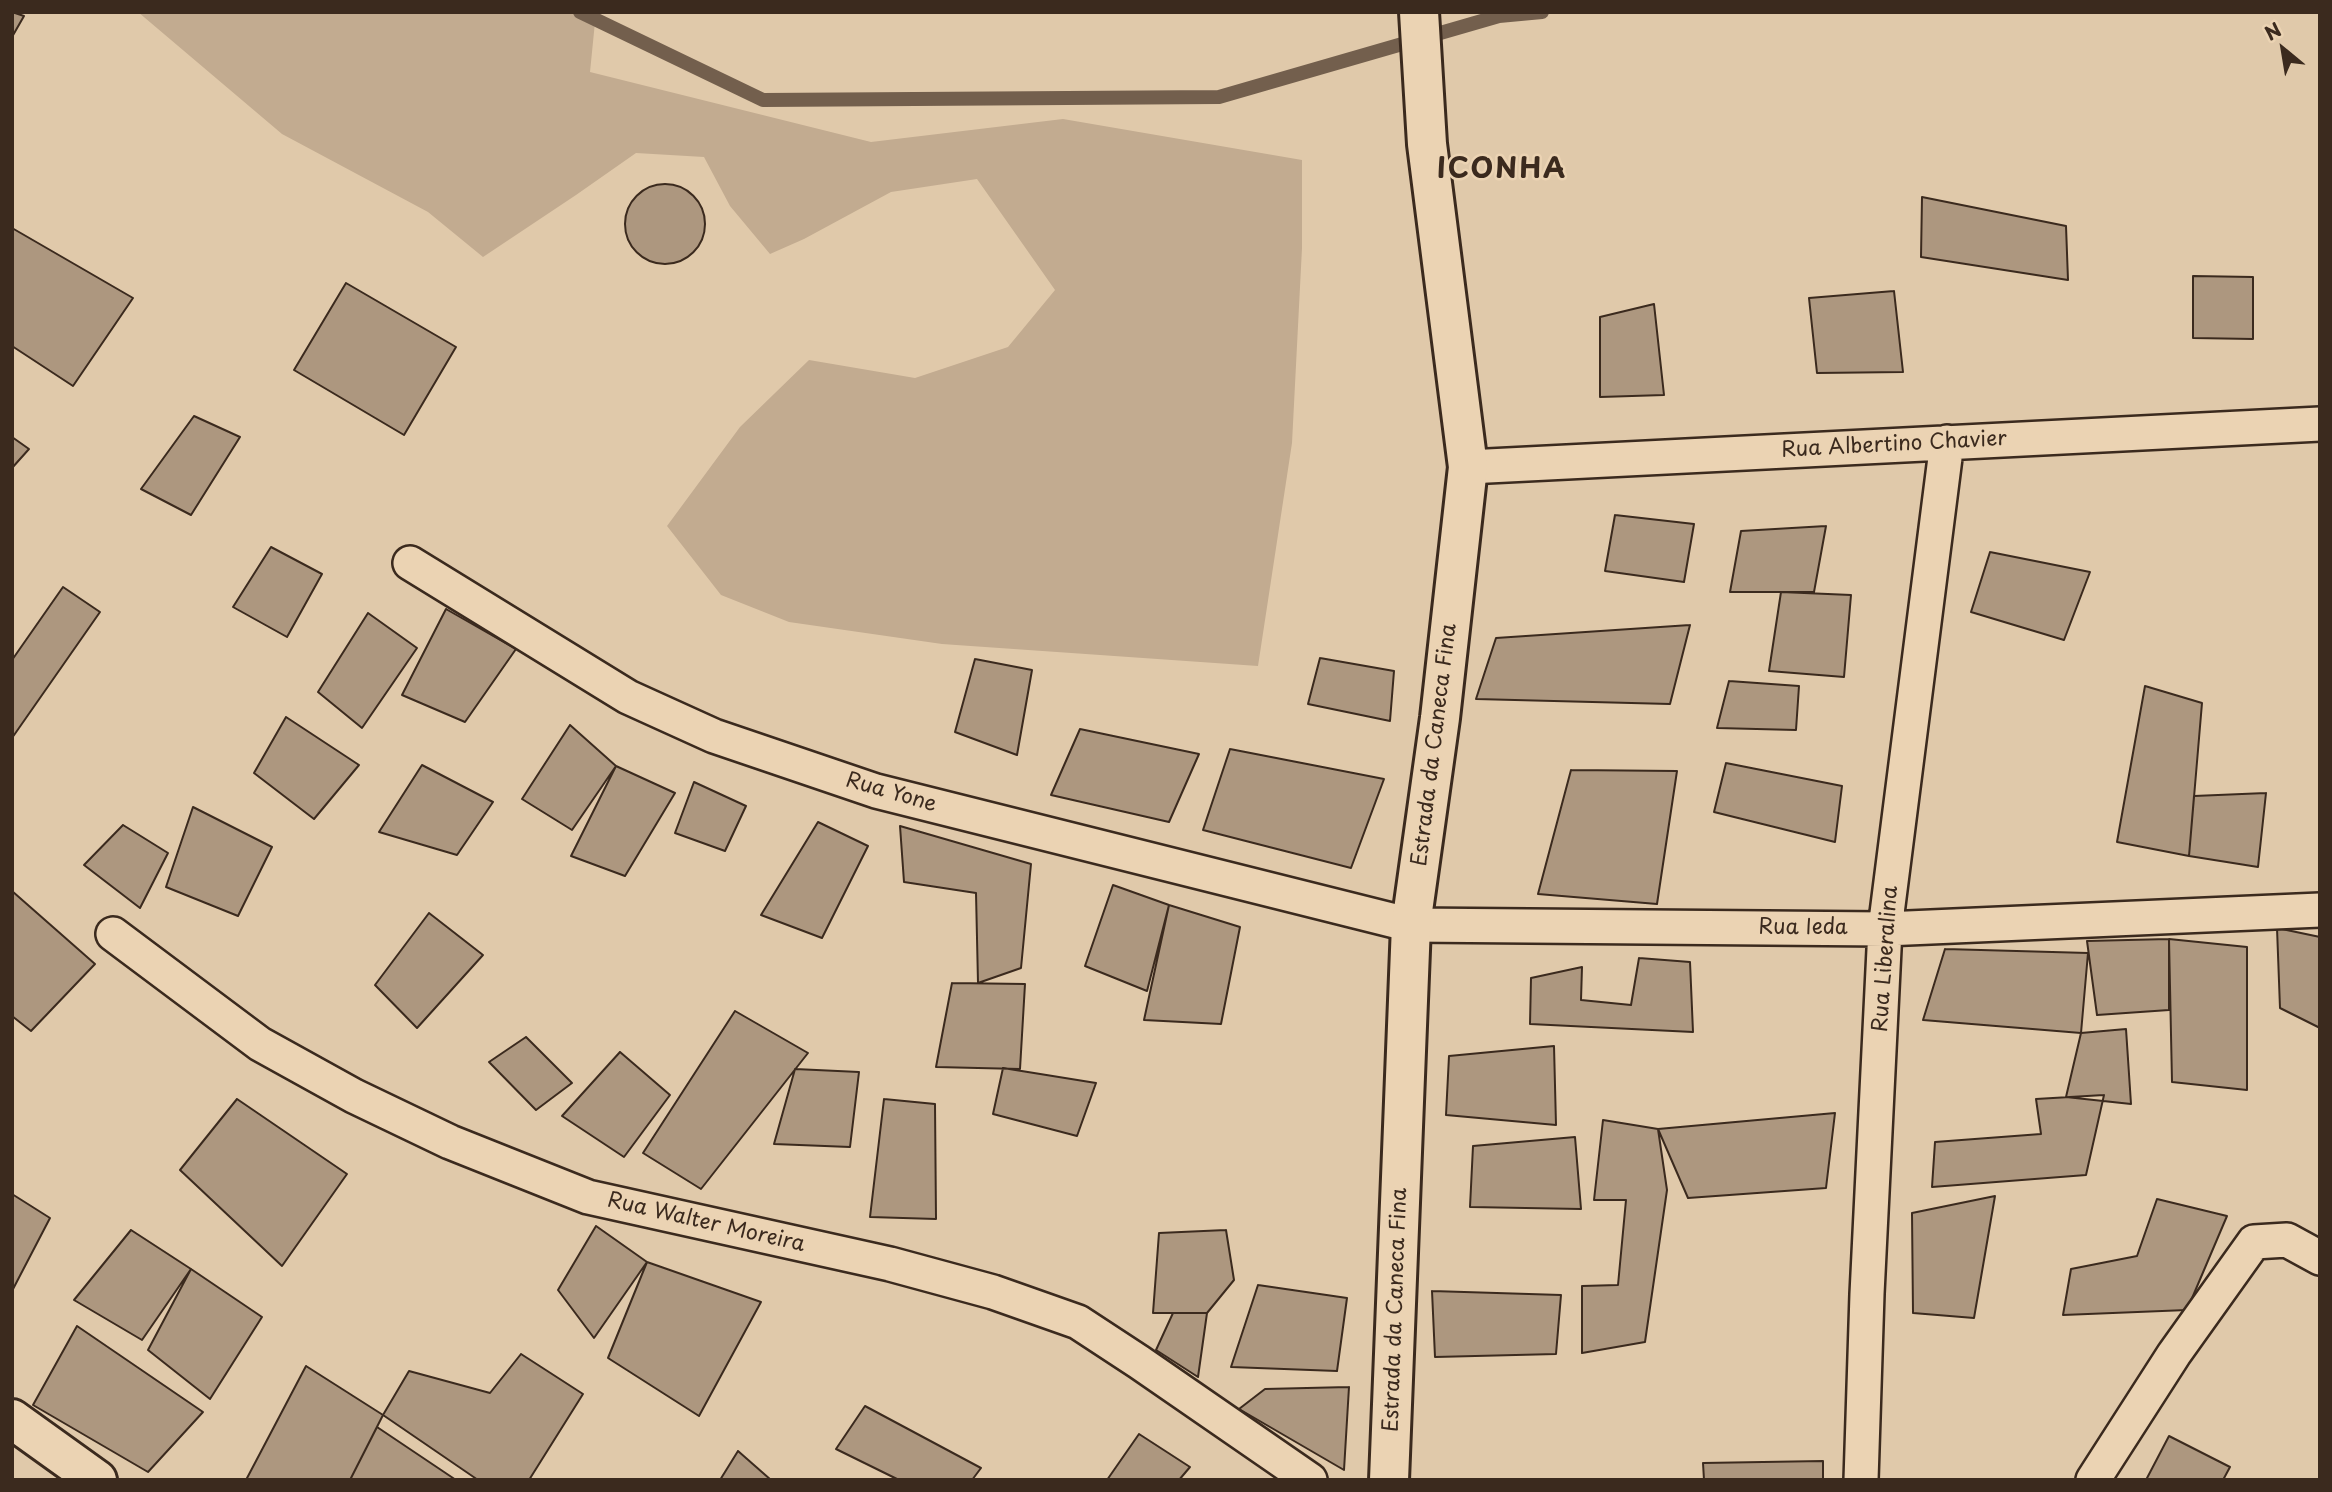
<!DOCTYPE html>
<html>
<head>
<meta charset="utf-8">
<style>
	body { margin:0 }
	#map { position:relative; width:2332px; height:1492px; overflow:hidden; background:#e0c9aa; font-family:"Playpen Sans",sans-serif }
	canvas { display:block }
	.frame { position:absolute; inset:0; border:14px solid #3b2a1e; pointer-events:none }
	.north { position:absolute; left:2248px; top:14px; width:70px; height:70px; -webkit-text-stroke:5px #ebd3b3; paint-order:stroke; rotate:330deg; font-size:19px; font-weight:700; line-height:28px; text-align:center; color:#3b2a1e }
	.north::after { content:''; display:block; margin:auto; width:24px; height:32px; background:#3b2a1e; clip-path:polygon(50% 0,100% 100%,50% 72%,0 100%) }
</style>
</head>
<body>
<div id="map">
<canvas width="2332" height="1492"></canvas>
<div class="frame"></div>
<div class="north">N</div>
</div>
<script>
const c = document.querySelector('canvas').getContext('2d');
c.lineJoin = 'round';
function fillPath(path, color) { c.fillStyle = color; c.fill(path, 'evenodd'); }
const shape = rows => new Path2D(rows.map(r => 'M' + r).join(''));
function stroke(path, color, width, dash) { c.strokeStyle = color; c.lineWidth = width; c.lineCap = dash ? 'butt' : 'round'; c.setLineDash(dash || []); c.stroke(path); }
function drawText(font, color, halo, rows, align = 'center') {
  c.font = font + ' "Playpen Sans",sans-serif'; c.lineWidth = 5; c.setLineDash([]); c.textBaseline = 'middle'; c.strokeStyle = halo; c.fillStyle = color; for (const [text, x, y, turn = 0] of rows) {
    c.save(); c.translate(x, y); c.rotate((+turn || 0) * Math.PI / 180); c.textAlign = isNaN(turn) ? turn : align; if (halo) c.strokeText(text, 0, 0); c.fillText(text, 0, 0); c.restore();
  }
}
const green = shape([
	[138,12,596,12,590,72,871,142,1063,119,1302,160,1302,248,1292,443,1258,666,942,644,789,622,721,595,667,526,740,427,809,360,915,378,1008,347,1055,290,977,179,891,192,804,239,770,254,730,206,704,157,636,153,576,195,483,257,428,212,282,134]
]);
const stream = shape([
	[580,12,763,100,1219,97,1499,16,1542,12]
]);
const building = shape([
	[12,12,24,16,12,37,12,12],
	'625 224a40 40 0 1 1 80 0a40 40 0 1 1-80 0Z',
	[1922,197,2066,226,2068,280,1921,257,1922,197],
	[12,228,133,298,73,386,12,346,12,228],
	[2193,276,2253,277,2253,339,2193,338,2193,276],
	[346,283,456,347,404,435,294,370,346,283],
	[1894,291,1903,372,1817,373,1809,298,1894,291],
	[1654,304,1664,395,1600,397,1600,317,1654,304],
	[194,416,240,437,191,515,141,489,194,416],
	[12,437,29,449,12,468,12,437],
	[1615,515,1694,524,1684,582,1605,571,1615,515],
	[1826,526,1814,592,1730,592,1741,531,1826,526],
	[271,547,322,574,287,637,233,607,271,547],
	[1990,552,2090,572,2064,640,1971,612,1990,552],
	[63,587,100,612,12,738,12,660,63,587],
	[1781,592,1851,595,1844,677,1769,671,1781,592],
	[446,609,516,649,465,722,402,695,446,609],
	[368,613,417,648,362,728,318,692,368,613],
	[1690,625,1670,704,1476,699,1496,638,1690,625],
	[1320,658,1394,671,1390,721,1308,704,1320,658],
	[975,659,1032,670,1017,755,955,732,975,659],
	[1729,681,1799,686,1796,730,1717,728,1729,681],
	[2145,686,2202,703,2189,856,2117,842,2145,686],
	[286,717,359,765,314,819,254,773,286,717],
	[570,725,616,766,572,830,522,799,570,725],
	[1080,729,1199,754,1169,822,1051,795,1080,729],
	[1230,749,1384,779,1351,868,1203,830,1230,749],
	[1726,763,1842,786,1835,842,1714,812,1726,763],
	[422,765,493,802,457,855,379,832,422,765],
	[616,766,675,793,625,876,571,856,616,766],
	[1571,770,1677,771,1657,904,1538,894,1571,770],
	[694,782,746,806,725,851,675,833,694,782],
	[2266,793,2258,867,2189,856,2194,796,2266,793],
	[193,807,272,847,238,916,166,887,193,807],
	[818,822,868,846,822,938,761,915,818,822],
	[123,825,168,853,140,908,84,865,123,825],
	[900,826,1031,864,1021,968,978,983,976,893,904,882,900,826],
	[1113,885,1169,905,1147,991,1085,966,1113,885],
	[12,891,95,964,31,1031,12,1016,12,891],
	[1169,905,1240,927,1221,1024,1144,1020,1169,905],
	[429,913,483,955,417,1028,375,985,429,913],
	[2277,928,2320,937,2320,1028,2280,1008,2277,928],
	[2169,939,2169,1010,2097,1015,2087,941,2169,939],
	[2169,939,2247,947,2247,1090,2172,1082,2169,939],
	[1945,949,2088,953,2081,1033,1923,1020,1945,949],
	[1639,958,1690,962,1693,1032,1530,1024,1531,978,1582,967,1581,1000,1631,1005,1639,958],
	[952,983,1025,984,1020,1069,936,1067,952,983],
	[735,1011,808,1053,701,1189,643,1153,735,1011],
	[2126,1029,2131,1104,2066,1097,2081,1033,2126,1029],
	[526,1037,572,1083,536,1110,489,1062,526,1037],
	[1554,1046,1556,1125,1446,1115,1449,1056,1554,1046],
	[620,1052,670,1095,624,1157,562,1116,620,1052],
	[1003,1068,1096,1083,1077,1136,993,1114,1003,1068],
	[795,1069,859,1072,850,1147,774,1144,795,1069],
	[2104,1095,2086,1175,1932,1187,1935,1142,2041,1134,2036,1099,2104,1095],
	[237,1099,347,1174,282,1266,180,1170,237,1099],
	[884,1099,935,1104,936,1219,870,1217,884,1099],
	[1835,1113,1826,1188,1688,1198,1658,1129,1835,1113],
	[1603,1120,1658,1129,1667,1190,1645,1342,1582,1353,1582,1286,1618,1285,1626,1200,1594,1200,1603,1120],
	[1575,1137,1581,1209,1470,1207,1473,1146,1575,1137],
	[12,1194,50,1218,12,1291,12,1194],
	[1995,1196,1974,1318,1913,1313,1912,1213,1995,1196],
	[2157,1199,2227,1216,2187,1310,2063,1315,2071,1269,2137,1256,2157,1199],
	[596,1226,647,1262,594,1338,558,1290,596,1226],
	[131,1230,191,1269,142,1340,74,1300,131,1230],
	[1226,1230,1234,1280,1207,1313,1153,1313,1159,1233,1226,1230],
	[647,1262,761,1302,699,1416,608,1358,647,1262],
	[191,1269,262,1317,210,1399,148,1350,191,1269],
	[1258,1285,1347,1298,1337,1371,1231,1367,1258,1285],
	[1432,1291,1561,1295,1556,1354,1435,1357,1432,1291],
	[1173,1313,1207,1313,1198,1377,1156,1350,1173,1313],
	[77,1326,203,1412,148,1472,33,1405,77,1326],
	[521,1354,583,1394,529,1480,478,1480,383,1415,409,1371,490,1393,521,1354],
	[306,1366,383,1415,350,1480,246,1480,306,1366],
	[1349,1387,1344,1470,1239,1409,1265,1389,1349,1387],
	[865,1406,981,1468,972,1480,899,1480,836,1449,865,1406],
	[377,1427,456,1480,350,1480,377,1427],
	[1139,1434,1190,1467,1179,1480,1107,1480,1139,1434],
	[2169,1436,2230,1467,2223,1480,2146,1480,2169,1436],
	[738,1451,771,1480,720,1480,738,1451],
	[1823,1461,1823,1480,1704,1480,1703,1463,1823,1461]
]);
const minor = shape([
	[1468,467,2320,424],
	[410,563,628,697,714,736,876,791,1411,925,1885,929,2320,910],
	[113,934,260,1044,354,1096,450,1142,588,1197,890,1264,993,1292,1078,1322,1139,1362,1310,1480],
	[1861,1480,1867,1294,1885,929,1947,442],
	[2093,1480,2174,1354,2254,1242,2287,1240,2320,1258]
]);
const tertiary = shape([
	[12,1419,97,1480],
	[1389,1480,1411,925,1440,718,1468,467,1427,144,1419,12]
]);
const streetNames = [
	["Rua Albertino Chavier",1894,445,-3],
	["Estrada da Caneca Fina",1435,745,-83],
	["Rua Yone",891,793,16],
	["Rua Ieda",1803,928],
	["Rua Liberalina",1886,959,-86],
	["Rua Walter Moreira",706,1223,13],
	["Estrada da Caneca Fina",1396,1310,-88]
];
const districtNames = [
	["ICONHA",1502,170]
];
fillPath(green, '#c2ab90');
stroke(stream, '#735f4d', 14);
fillPath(building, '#ad977f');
stroke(building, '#3b2a1e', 2);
stroke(minor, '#3b2a1e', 38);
stroke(tertiary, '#3b2a1e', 44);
stroke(minor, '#ebd3b3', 33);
stroke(tertiary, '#ebd3b3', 38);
drawText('21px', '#3b2a1e', '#ebd3b3', streetNames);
c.letterSpacing = '2px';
drawText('bold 28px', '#3b2a1e', '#ebd3b3', districtNames);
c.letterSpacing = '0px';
</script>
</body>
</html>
